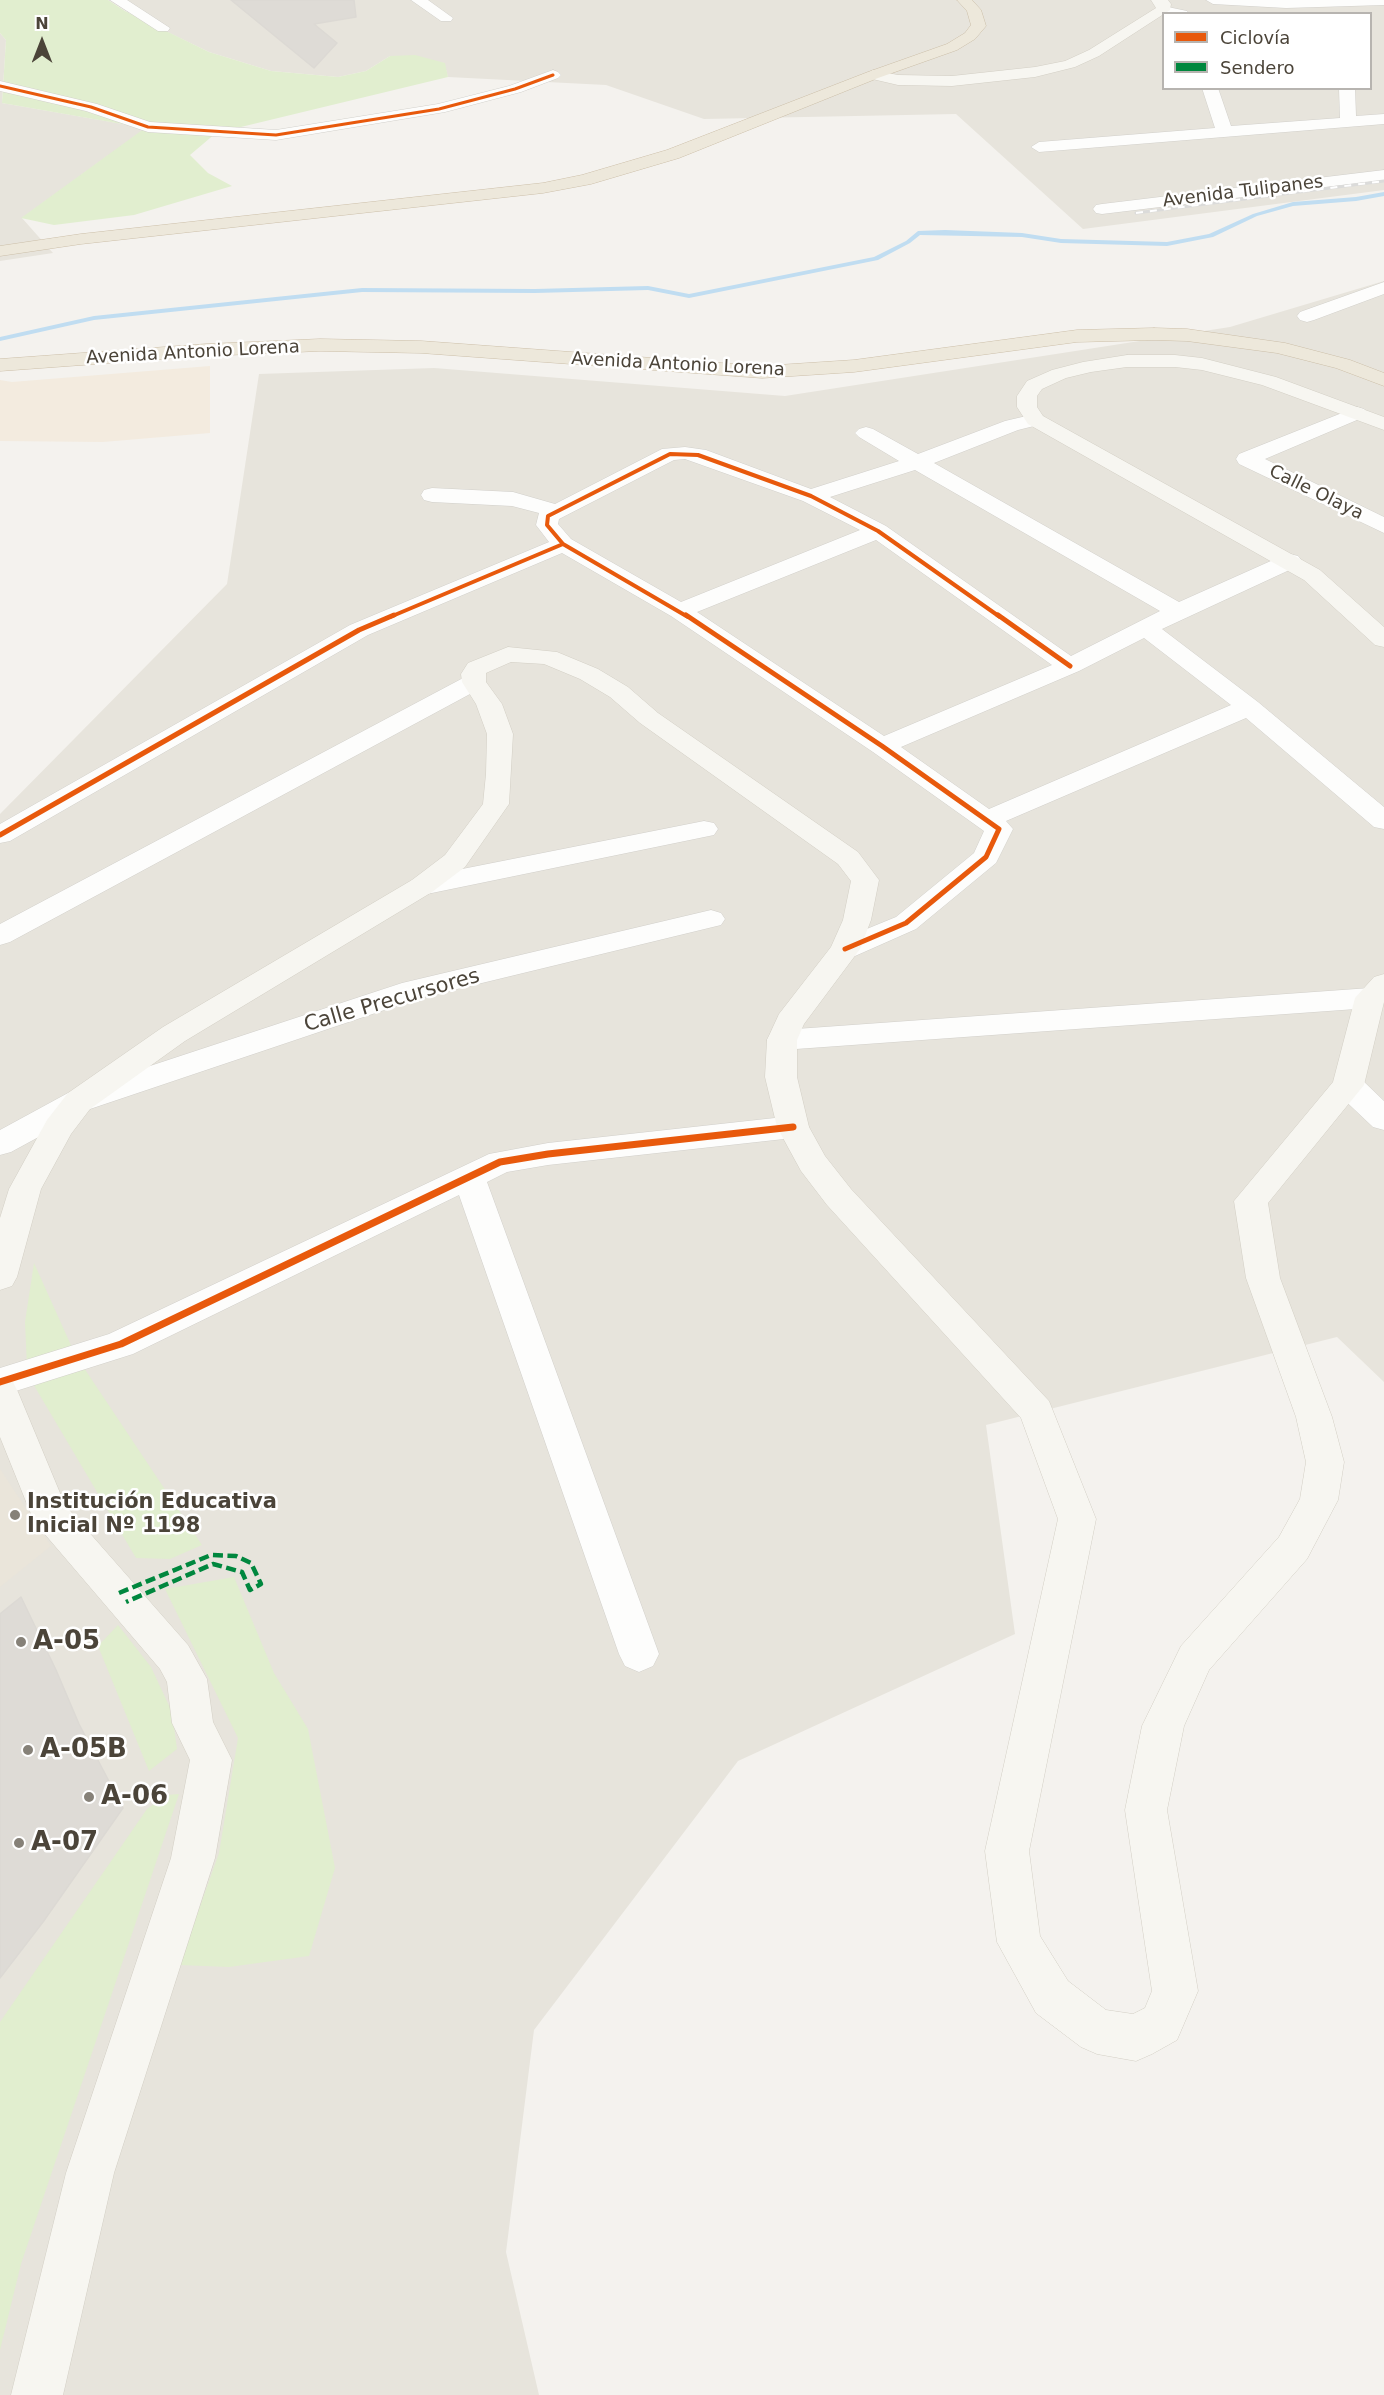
<!DOCTYPE html>
<html>
<head>
<meta charset="utf-8">
<style>
	body { margin:0 }
	#map { position:relative; width:1384px; height:2395px; overflow:hidden; background:#f4f2ee; font-family:"DejaVu Sans",sans-serif }
	canvas { display:block }
	.legend { position:absolute; left:1162px; top:12px; width:210px; height:78px; box-sizing:border-box; background:#fff; border:2px solid #b7b4b0; margin:0; padding:8px 10px; list-style:none; font-size:18px; color:#4b4439 }
	.legend li { display:flex; align-items:center; gap:12px; height:30px }
	.legend b { width:30px; border:2px solid #b7b4b0 }
	.north { position:absolute; left:12px; top:12px; width:60px; height:60px; -webkit-text-stroke:4px #fff; paint-order:stroke; rotate:0deg; font-size:16px; font-weight:700; line-height:24px; text-align:center; color:#4b4439 }
	.north::after { content:''; display:block; margin:auto; width:21px; height:27px; background:#4b4439; clip-path:polygon(50% 0,100% 100%,50% 72%,0 100%) }
</style>
</head>
<body>
<div id="map">
<canvas width="1384" height="2395"></canvas>
<ul class="legend">
<li><b style="height:8px;background:#e8590c"></b>Ciclovía</li>
<li><b style="height:8px;background:#00873e"></b>Sendero</li>
</ul>
<div class="north">N</div>
</div>
<script>
const c = document.querySelector('canvas').getContext('2d');
c.lineJoin = 'round';
function fillPath(path, color) { c.fillStyle = color; c.fill(path, 'evenodd'); }
const shape = rows => new Path2D(rows.map(r => 'M' + r).join(''));
function stroke(path, color, width, dash) { c.strokeStyle = color; c.lineWidth = width; c.lineCap = dash ? 'butt' : 'round'; c.setLineDash(dash || []); c.stroke(path); }
function drawText(font, color, halo, rows, align = 'center') {
  c.font = font + ' "DejaVu Sans",sans-serif'; c.lineWidth = 5; c.setLineDash([]); c.textBaseline = 'middle'; c.strokeStyle = halo; c.fillStyle = color; for (const [text, x, y, turn = 0] of rows) {
    c.save(); c.translate(x, y); c.rotate((+turn || 0) * Math.PI / 180); c.textAlign = isNaN(turn) ? turn : align; if (halo) c.strokeText(text, 0, 0); c.fillText(text, 0, 0); c.restore();
  }
}
const residential = shape([
	[108,0,1384,0,1384,190,1083,229,956,114,704,119,606,85,448,77,444,63,390,56,366,71,338,77,271,71,209,52,132,15],
	[1164,14,1370,14,1370,88,1164,88],
	[0,33,6,40,2,103,146,128,22,218,53,253,0,261],
	[1384,281,1384,1382,1337,1337,986,1425,1015,1634,738,1761,534,2030,506,2252,539,2395,0,2395,0,814,227,584,259,374,434,368,785,396,1230,327]
]);
const commercial = shape([
	[210,366,210,433,103,442,0,441,0,380,12,382]
]);
const education = shape([
	[0,1469,51,1546,0,1587]
]);
const green = shape([
	[0,0,108,0,125,11,209,52,271,71,338,77,366,71,390,56,415,55,445,63,448,77,216,133,190,155,208,173,232,186,134,215,54,225,21,218,145,128,2,103,6,40,0,33],
	[34,1263,74,1352,27,1367,25,1322],
	[82,1365,202,1545,170,1559,136,1558,32,1382],
	[234,1577,274,1673,308,1729,335,1868,309,1956,229,1967,179,1965,219,1853,238,1738,165,1589],
	[118,1625,151,1667,172,1712,177,1749,149,1771,98,1646],
	[179,1794,21,2264,0,2350,0,2022,147,1809,166,1795]
]);
const stream = shape([
	[1384,192,1384,196,1356,201,1293,206,1257,216,1213,237,1167,246,1061,243,1022,237,920,235,910,243,878,260,689,298,648,290,535,293,362,292,94,320,0,341,0,337,94,316,362,288,535,289,648,286,689,294,874,257,906,241,918,231,945,230,1022,233,1061,239,1167,242,1209,234,1253,214,1293,202,1356,197,1384,192]
]);
const building = shape([
	[231,0,354,0,356,17,314,24,337,43,314,68,231,0],
	[21,1597,56,1670,79,1724,123,1808,43,1922,0,1978,0,1614,21,1597]
]);
const street = shape([
	[110,0,127,0,170,28,168,31,158,31,110,0],
	[411,0,428,0,453,18,451,21,441,21,411,0],
	[1206,0,1384,0,1384,5,1286,8,1213,4,1206,0],
	[1163,6,1187,11,1189,14,1158,13,1156,10,1163,6],
	[553,70,558,72,561,75,558,78,521,92,445,112,276,140,148,132,86,111,0,91,0,81,97,104,150,122,276,130,438,104,509,86,553,70],
	[1202,88,1218,88,1231,126,1340,118,1339,88,1355,88,1356,116,1384,114,1384,124,1039,152,1031,147,1039,142,1215,128,1202,88],
	[1384,170,1384,180,1102,214,1096,213,1093,209,1096,205,1102,204,1384,170],
	[1384,282,1384,294,1314,320,1307,322,1300,320,1297,316,1300,312,1384,282],
	[1357,407,1364,409,1367,413,1364,417,1265,459,1384,517,1384,533,1239,464,1236,459,1239,454,1357,407],
	[1035,414,1042,416,1045,420,1042,424,1018,430,934,463,1179,602,1282,556,1290,554,1298,556,1302,561,1298,566,1162,629,1258,702,1384,807,1384,829,1374,827,1246,718,1006,821,1013,829,996,863,916,929,855,956,845,958,835,956,830,949,835,942,896,917,974,853,984,831,873,752,671,616,562,553,368,635,10,841,0,843,0,824,350,625,549,542,536,525,539,513,512,506,432,502,424,500,421,495,424,490,432,488,513,492,555,504,662,449,685,447,706,450,811,489,899,461,859,437,855,433,859,429,866,427,873,429,918,454,1005,421,1035,414],
	[685,459,803,501,860,530,681,602,571,539,558,524,559,519,674,460,685,459],
	[915,470,1160,611,1071,656,886,526,830,497,915,470],
	[876,540,1052,665,884,736,697,612,876,540],
	[1144,638,1231,705,989,809,901,747,1079,671,1144,638],
	[474,675,483,677,486,682,483,687,10,942,0,945,0,924,465,677,474,675],
	[704,821,714,823,718,829,714,835,422,895,412,892,408,886,412,880,422,877,704,821],
	[711,910,721,913,725,919,721,925,420,998,90,1109,11,1152,0,1155,0,1130,68,1093,402,983,711,910],
	[1370,988,1381,991,1384,997,1381,1005,1370,1008,782,1050,771,1047,767,1040,771,1033,782,1030,1370,988],
	[1348,1074,1359,1077,1384,1101,1384,1130,1373,1127,1337,1093,1332,1085,1337,1077,1348,1074],
	[793,1116,804,1119,809,1127,804,1135,793,1138,548,1165,507,1172,487,1182,659,1654,653,1666,639,1672,625,1666,619,1654,459,1195,133,1354,0,1396,0,1368,109,1334,489,1154,548,1143,793,1116]
]);
const secondary = shape([
	[1151,0,1168,0,1171,4,1170,10,1099,56,1075,67,1035,77,952,86,898,85,868,78,865,75,873,70,898,75,952,76,1035,67,1065,61,1089,50,1156,8,1151,0],
	[1127,355,1175,355,1202,358,1276,377,1384,417,1384,430,1262,385,1202,370,1175,367,1127,367,1091,372,1066,378,1042,389,1037,396,1037,407,1043,416,1320,570,1384,627,1384,647,1375,645,1304,580,1028,424,1017,407,1017,396,1027,381,1052,370,1083,362,1127,355],
	[508,647,557,652,598,669,628,687,658,713,858,852,879,880,871,920,860,949,804,1024,797,1040,797,1077,809,1127,825,1156,851,1189,1049,1401,1096,1519,1029,1851,1040,1936,1068,1981,1106,2010,1133,2014,1145,2008,1152,1991,1125,1810,1142,1726,1181,1646,1279,1537,1300,1499,1306,1462,1296,1417,1246,1278,1234,1201,1333,1082,1355,998,1374,977,1384,974,1384,1002,1364,1085,1268,1203,1280,1278,1332,1417,1344,1462,1338,1500,1307,1559,1209,1670,1184,1726,1167,1810,1198,1991,1177,2040,1152,2054,1136,2061,1097,2054,1081,2047,1036,2013,997,1942,985,1851,1058,1519,1021,1418,827,1205,801,1171,777,1127,765,1077,767,1040,779,1014,831,947,843,920,851,881,838,864,640,723,610,697,580,679,544,664,511,662,486,673,486,682,502,704,513,734,509,804,465,867,432,892,185,1041,90,1109,71,1134,41,1189,17,1277,12,1286,0,1290,0,1218,9,1189,47,1120,68,1093,163,1027,412,880,445,855,483,804,486,774,487,734,476,704,462,682,461,674,468,663,508,647],
	[0,1378,13,1382,18,1392,65,1505,188,1645,207,1679,213,1722,232,1760,215,1858,114,2173,63,2395,11,2395,66,2173,171,1858,190,1760,172,1723,167,1682,160,1669,37,1525,31,1514,0,1437,0,1378]
]);
const highway = shape([
	[957,0,972,0,981,10,986,26,975,39,957,50,878,78,679,158,591,184,543,193,81,244,0,256,0,246,81,234,543,183,582,175,667,150,868,72,947,44,965,33,971,25,967,11,957,0],
	[1154,328,1187,329,1285,343,1350,360,1384,373,1384,386,1336,368,1277,353,1187,341,1154,340,1077,342,854,372,762,378,421,353,320,351,206,356,0,371,0,359,206,344,320,339,421,341,762,366,854,360,1077,330,1154,328]
]);
const rail = shape([
	[1136,213,1384,181]
]);
const quiet = shape([
	[119,1593,211,1555,236,1556,251,1563,261,1584,250,1590,242,1572,213,1564,126,1602]
]);
const cyclewayFar3 = shape([
	[0,86,91,107,148,127,276,135,439,109,515,89,553,75]
]);
const cyclewayFar2 = shape([
	[390,617,563,544],
	[688,617,563,544,547,525,548,516,670,454,698,455,811,496,878,531,1000,617]
]);
const cyclewayFar1 = shape([
	[686,615,882,746,999,829,986,857,906,923,845,949],
	[998,615,1070,666],
	[0,835,359,630,394,615]
]);
const cycleway = shape([
	[0,1382,121,1344,500,1162,548,1154,793,1127]
]);
const markers = [
	[15,1515,6,"#868178"],
	[21,1642,6,"#868178"],
	[28,1750,6,"#868178"],
	[89,1797,6,"#868178"],
	[19,1843,6,"#868178"]
];
const farStreetnames = [
	["Avenida Tulipanes",1243,192,-7],
	["Avenida Antonio Lorena",193,353,-3],
	["Avenida Antonio Lorena",678,365,3],
	["Calle Olaya",1316,493,26]
];
const streetNames = [
	["Calle Precursores",392,1001,-16]
];
const poiNames = [
	["Institución Educativa",27,1503],
	["Inicial Nº 1198",27,1527]
];
const nearPoinames = [
	["A-05",33,1642],
	["A-05B",40,1750],
	["A-06",101,1797],
	["A-07",31,1843]
];
fillPath(residential, '#e7e4dc');
fillPath(commercial, '#f3ebdf');
fillPath(education, '#eae5da');
fillPath(green, '#e1eecf');
fillPath(stream, '#c0ddf1');
fillPath(building, '#dedbd6');
stroke(building, '#dcd9d4', 1.5);
stroke(street, '#d2d0cb', 1);
stroke(secondary, '#d3cfc5', 1);
stroke(highway, '#ccbfa9', 1);
fillPath(street, '#fdfdfc');
fillPath(secondary, '#f7f6f1');
fillPath(highway, '#ede8db');
stroke(rail, '#dbdbda', 3);
stroke(rail, '#fff', 2, [7]);
stroke(quiet, '#00873e', 4.5, [10, 4.5]);
stroke(cyclewayFar3, '#e8590c', 3);
stroke(cyclewayFar2, '#e8590c', 4);
stroke(cyclewayFar1, '#e8590c', 5);
stroke(cycleway, '#e8590c', 7);
for (const [x, y, r, color] of markers) { const dot = new Path2D(); dot.arc(x, y, r, 0, 2 * Math.PI); c.fillStyle = color; c.fill(dot); stroke(dot, '#fff', 2); }
drawText('18px', '#4b4439', '#fff', farStreetnames);
drawText('21px', '#4b4439', '#fff', streetNames);
drawText('bold 21px', '#4b4439', '#fff', poiNames, 'left');
drawText('bold 26px', '#4b4439', '#fff', nearPoinames, 'left');
</script>
</body>
</html>
